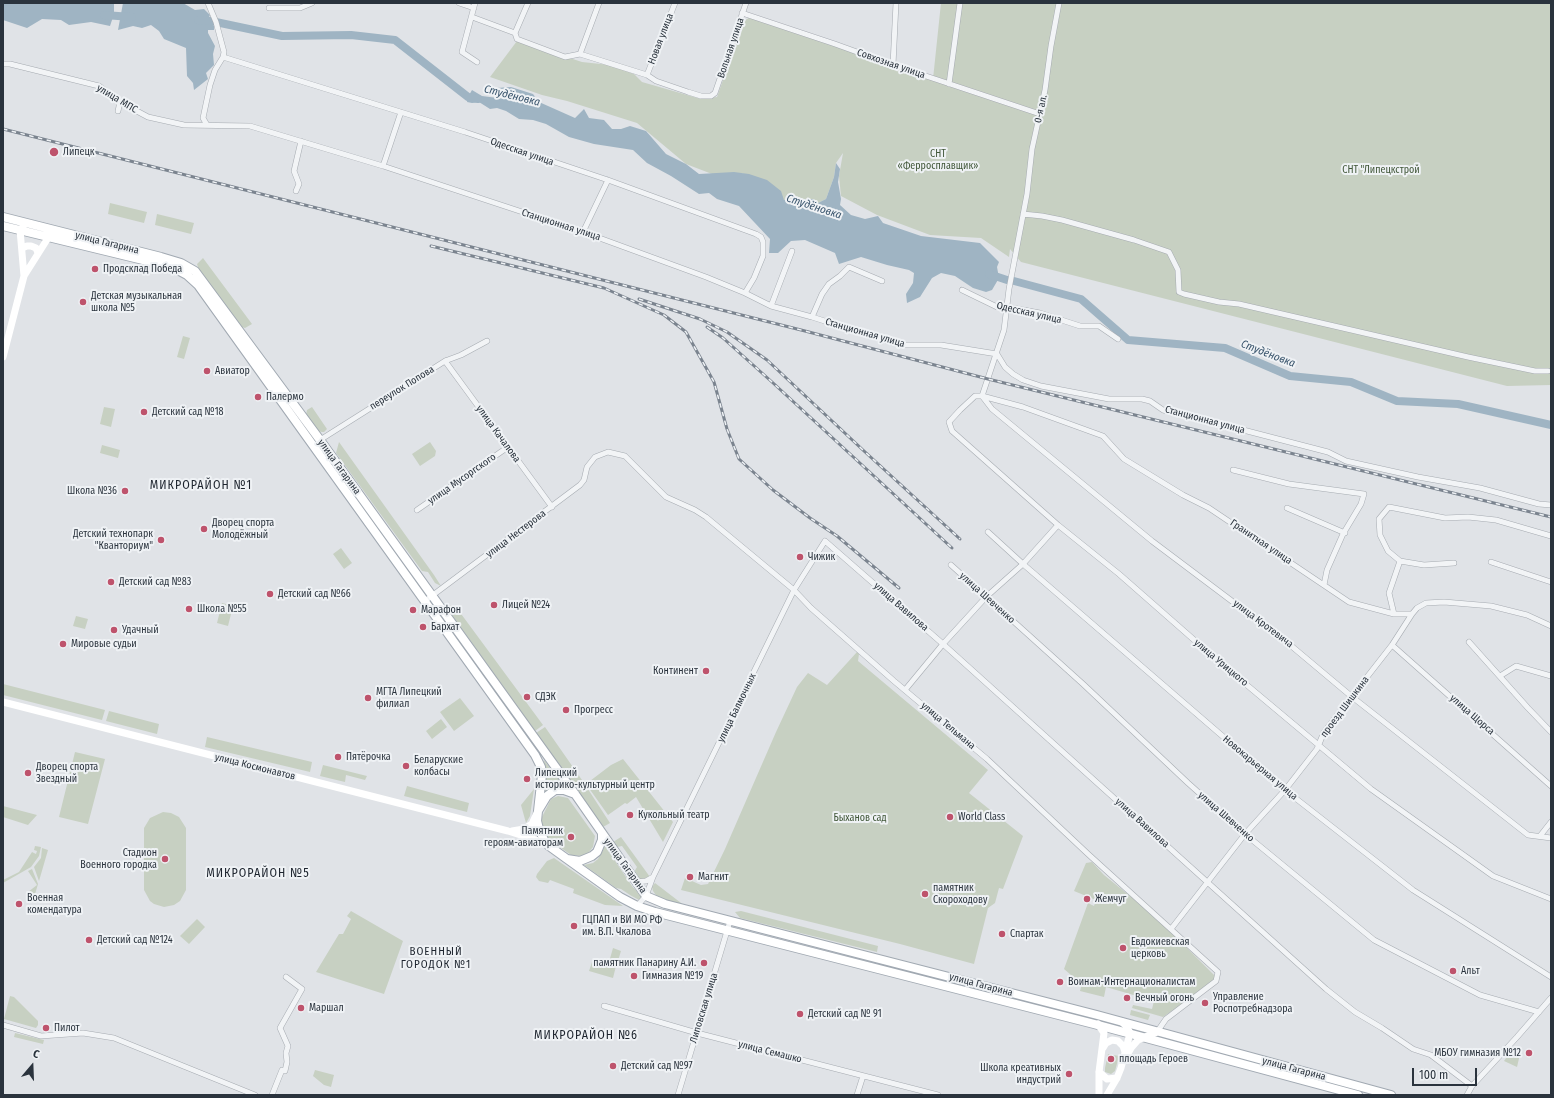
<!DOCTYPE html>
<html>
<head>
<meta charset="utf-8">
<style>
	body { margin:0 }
	#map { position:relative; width:1554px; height:1098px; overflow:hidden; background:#e0e3e7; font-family:"Fira Sans Condensed",sans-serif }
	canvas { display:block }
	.frame { position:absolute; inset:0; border:4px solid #2a333d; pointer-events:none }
	.north { position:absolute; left:12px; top:1046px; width:40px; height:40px; -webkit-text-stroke:3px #eff2f5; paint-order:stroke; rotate:19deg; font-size:11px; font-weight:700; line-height:16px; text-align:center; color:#2a333d }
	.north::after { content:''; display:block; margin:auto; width:14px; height:18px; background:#2a333d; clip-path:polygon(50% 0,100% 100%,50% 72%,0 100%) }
	.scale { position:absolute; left:1412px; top:1068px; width:65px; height:18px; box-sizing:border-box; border:2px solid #2a333d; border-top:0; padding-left:5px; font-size:12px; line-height:14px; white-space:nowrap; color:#2a333d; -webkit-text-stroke:3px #eff2f5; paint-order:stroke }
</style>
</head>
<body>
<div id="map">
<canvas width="1554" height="1098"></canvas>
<div class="frame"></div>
<div class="north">С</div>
<div class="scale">100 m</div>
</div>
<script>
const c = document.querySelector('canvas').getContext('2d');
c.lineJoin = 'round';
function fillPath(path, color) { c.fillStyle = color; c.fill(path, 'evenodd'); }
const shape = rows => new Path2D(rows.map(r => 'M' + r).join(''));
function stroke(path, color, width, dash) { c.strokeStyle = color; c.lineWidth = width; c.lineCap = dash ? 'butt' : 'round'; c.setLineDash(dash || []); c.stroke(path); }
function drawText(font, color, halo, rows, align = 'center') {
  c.font = font + ' "Fira Sans Condensed",sans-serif'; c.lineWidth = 4; c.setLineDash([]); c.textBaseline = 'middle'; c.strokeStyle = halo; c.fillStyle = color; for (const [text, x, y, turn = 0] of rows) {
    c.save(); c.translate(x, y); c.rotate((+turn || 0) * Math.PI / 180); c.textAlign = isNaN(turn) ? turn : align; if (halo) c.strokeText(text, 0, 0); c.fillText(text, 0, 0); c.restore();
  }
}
const green = shape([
	[941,3,1551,3,1551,385,1507,386,1021,262,1010,249,1009,257,981,238,930,235,877,215,841,196,839,176,843,153,836,163,834,177,826,199,818,203,784,200,742,173,712,174,686,164,637,123,567,101,542,95,490,77,517,41,582,62,610,65,634,74,642,82,701,99,717,97,744,21,750,17,933,79],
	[110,203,147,212,144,223,108,214],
	[157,214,194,223,191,234,155,225],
	[203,258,252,324,245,328,242,327,199,270,197,264],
	[183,336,190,338,184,359,177,357],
	[104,407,115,409,111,427,100,424],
	[312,407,327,429,324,432,322,432,317,431,306,415,307,410],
	[339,442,434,575,441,586,435,583,428,572,422,571,336,453],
	[430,442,436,451,435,456,420,466,412,454],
	[102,445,120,450,118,458,100,453],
	[341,548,352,563,344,569,333,554],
	[222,603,233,606,228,626,217,623],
	[444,604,456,607,543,725,535,731],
	[76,616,88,619,85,629,73,626],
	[857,652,859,654,858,661,988,770,969,793,1023,836,1003,889,999,888,995,903,988,908,974,964,900,944,681,890,685,878,701,885,708,884,725,849,776,732,797,687,808,673,827,685],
	[3,684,105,710,102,720,3,695],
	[460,698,474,716,454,731,440,712],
	[109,711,159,724,157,734,106,721],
	[441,719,447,727,432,739,426,731],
	[545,727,582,780,574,786,536,733],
	[207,737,312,762,310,772,205,747],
	[75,752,105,759,88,824,59,817],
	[623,759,673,822,663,842,636,797,627,804,625,803,608,815,586,784,611,765],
	[544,760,564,787,556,787,549,790,543,795,545,774],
	[323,765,367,776,365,780,346,775,345,782,320,776],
	[584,783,610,823,603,827,576,789],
	[407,786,469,803,467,812,404,796],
	[534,789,530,816,526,823,521,805],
	[558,796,568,798,595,836,593,847,588,853,582,856,571,855,554,843,545,836,541,828,541,819,551,799],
	[3,806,37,815,28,825,3,817],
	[163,812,171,813,179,817,186,828,186,890,180,901,174,905,164,907,154,904,150,901,144,890,144,828,150,818],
	[621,837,650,877,645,879,640,879,634,872,637,867,622,846,617,847,613,842],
	[35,846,41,847,39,856,31,867,3,883,3,880,19,872,32,852,36,854,37,851,34,850],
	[605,846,632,886,643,898,639,900,630,895,621,889,616,888,584,865,593,863,598,859],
	[42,848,48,850,39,881,34,867,41,858],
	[554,858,623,906,605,905,573,893,574,889,550,880,548,883,539,881,536,877,537,874,547,861],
	[1092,862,1104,875,1156,917,1214,975,1215,981,1163,1017,1132,1008,1133,1005,1152,1009,1154,1001,1106,987,1104,997,1080,991,1081,987,1073,985,1071,975,1064,969,1088,903,1094,906,1096,900,1074,891,1086,863],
	[32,869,38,884,33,901,28,892,37,885,28,871],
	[655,883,685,906,658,898,653,891,652,887],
	[351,911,403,941,384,994,316,972,339,934,343,934,351,919,347,916],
	[741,911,878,946,877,952,740,918,735,912],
	[197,919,205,927,189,944,180,936],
	[613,948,621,951,617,964,609,962],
	[593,959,616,966,613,978,589,971],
	[10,996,14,997,38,1021,38,1025,36,1028,4,1019],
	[1131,1010,1150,1015,1148,1020,1130,1015],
	[15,1033,44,1040,43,1044,14,1037],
	[1513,1048,1521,1050,1517,1067,1504,1061],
	[1108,1054,1119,1056,1115,1071,1111,1074,1105,1072,1105,1068],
	[315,1070,334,1075,331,1087,324,1085,313,1076]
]);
const water = shape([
	[3,3,114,3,114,14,110,26,91,22,69,25,61,20,42,19,27,28,3,20],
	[123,3,183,3,195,10,204,9,210,15,207,21,214,26,214,30,208,30,208,33,215,46,213,54,214,65,206,73,208,79,194,90,193,83,187,76,186,48,164,39,159,31,151,25,142,28,133,26,118,30],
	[511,87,533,94,539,102,575,118,584,109,589,118,604,120,612,129,621,129,630,126,646,131,666,154,686,164,699,174,734,172,749,174,767,180,781,191,784,200,813,199,818,203,826,199,834,177,836,163,840,169,838,182,841,199,840,205,851,215,865,219,878,216,883,223,921,236,980,243,999,262,997,267,999,278,992,290,986,292,973,288,955,276,941,273,932,278,920,297,907,303,906,294,913,283,914,273,909,270,887,265,861,257,839,264,835,253,805,240,791,241,778,253,769,253,770,239,739,206,717,199,709,193,699,194,671,176,647,163,633,150,594,144,569,137,546,124,533,120,519,119,506,111,497,108,490,109,479,102,472,103,467,102,468,97,472,90,482,96,521,101,508,96,497,88]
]);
const river = shape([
	[104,15,132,17],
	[198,20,211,21,282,36,351,35,395,40,468,97,478,99],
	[989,274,1007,280],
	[1014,281,1081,299,1128,340,1225,348,1290,376,1351,382,1397,401,1458,404,1551,425]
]);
const minor = shape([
	[459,3,474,8],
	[475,3,462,52,477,62],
	[269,8,300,8,312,3],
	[742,13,835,44,893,65,1040,114],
	[472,17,515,33,517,39,565,57,580,54,647,75,656,81,688,92,701,96,711,96,715,93,746,3],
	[515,33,528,3],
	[580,54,599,3],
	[223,57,465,132,608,180,756,234,761,237,763,242,763,256,754,278,745,293],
	[3,64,10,64,99,86,120,102,148,117,184,125,250,126,383,166,583,232,706,277,745,293,771,306,812,317,900,345,941,345,997,354,1005,367,1013,374,1023,380,1041,386,1109,399,1142,399,1150,401,1163,410,1174,413,1224,425,1328,452,1346,461,1418,477,1480,488,1539,504,1551,505],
	[893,65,896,3],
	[647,75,675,3],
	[949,84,960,3],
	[118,111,120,102],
	[207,125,203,118,210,85,215,70,223,57,224,52,216,22,208,3],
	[383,166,401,112],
	[296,191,299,184,294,171,301,141],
	[1023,214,1042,216,1062,220,1134,240,1169,252,1178,270,1179,292,1184,294,1219,302,1239,304,1468,357,1535,371,1548,371],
	[583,232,608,180],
	[962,290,997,307,1007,307,1040,313,1080,326,1099,326,1118,339],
	[771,306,792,251],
	[812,317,822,294,829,284,840,276,849,267,882,281],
	[445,361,552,507],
	[982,396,992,409,1152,541,1289,644,1351,696,1528,835,1551,838],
	[982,396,1004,330,1009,289,1027,194,1032,149,1045,90,1051,46,1059,3],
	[320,440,445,361,461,355,487,341],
	[1233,470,1289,484,1364,494,1361,504,1343,534,1327,570,1324,585],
	[1287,508,1345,533],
	[417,510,508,447],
	[988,532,1023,564,1285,790,1413,890,1551,977],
	[1400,561,1424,565,1454,563],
	[1491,562,1551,582],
	[951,565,1083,684,1188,783,1245,834,1374,940,1480,995,1539,1012],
	[425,601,580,485,584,480,587,467,595,457,608,452,625,456,666,497,695,510,706,517,794,590,811,608,894,681,987,759,1088,854,1218,972,1216,981,1166,1019,1157,1032],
	[1394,614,1389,593,1400,561,1388,551,1380,535,1379,519,1389,507,1445,518,1468,517,1496,520,1551,536],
	[1551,626,1527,615,1491,606,1444,602,1426,603,1417,608,1412,614,1394,614,1349,602,1209,508,1183,495,1124,459,1103,436,1023,407,982,396,975,396,960,410,949,422,952,431,1058,525,1119,574,1217,660,1371,789,1493,876,1551,899],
	[1469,642,1528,708,1551,732],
	[1392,645,1551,786],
	[1500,676,1516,666,1551,676],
	[905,690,943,644,986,597,1023,564,1058,525],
	[1540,836,1551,822],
	[636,882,646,881,653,877],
	[637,906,646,896,653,877,794,590,825,541,943,644,1326,989,1355,1012,1382,1028,1413,1049,1431,1055,1472,1086],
	[1171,929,1245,834,1285,790,1317,749,1324,732,1392,645,1412,614],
	[604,1006,697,1033,938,1095],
	[3,1025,41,1036,83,1033,114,1038,255,1095],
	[272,1095,282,1070,285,1071,287,1062,286,1053,288,1046,280,1028,302,989,286,977],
	[678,1095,730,921],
	[857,1095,863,1076],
	[1467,1095,1472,1086,1517,1037,1551,998]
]);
const secondary = shape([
	[22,248,27,246,31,246,36,248,38,253],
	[24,276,48,238,47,232],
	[3,357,24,276,20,230,23,227],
	[3,702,508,831,533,839,548,845],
	[512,831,524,829,532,824,537,813],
	[1098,1024,1104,1033,1099,1072,1099,1095],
	[1103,1048,1106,1043,1112,1040,1118,1041,1123,1046,1125,1052],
	[1126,1057,1131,1048,1138,1040,1157,1032],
	[1099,1072,1107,1079,1117,1078],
	[1107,1095,1117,1078,1121,1068,1130,1033,1127,1027,1122,1022]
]);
const primary = shape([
	[3,217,161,257,181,263,195,271,320,440,575,794,646,896,665,904,1097,1015,1391,1095],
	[3,226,172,267,187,275,198,285,535,755,541,767,542,775,538,811],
	[575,794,564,790,555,790,547,796,538,811,537,821,539,829,544,840,549,846,567,859,580,861,592,856,597,852,602,840,602,834],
	[567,859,620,897,637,906,655,912,1094,1024,1358,1095]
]);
const rail = shape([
	[3,129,805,331,988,379,1551,517],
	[431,246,604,288,664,315,686,332,714,382,727,429,739,459,773,490,810,518,837,536,899,588],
	[639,299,700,319,727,332,767,360,864,451,960,539],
	[707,327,723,338,772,382,952,548]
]);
const markers = [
	[54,152,5,"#be536c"],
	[95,269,4,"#be536c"],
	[83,302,4,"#be536c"],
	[207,371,4,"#be536c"],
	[258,397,4,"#be536c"],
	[144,412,4,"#be536c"],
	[125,491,4,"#be536c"],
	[204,529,4,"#be536c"],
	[161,540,4,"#be536c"],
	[800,557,4,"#be536c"],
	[111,582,4,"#be536c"],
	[270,594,4,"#be536c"],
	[494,605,4,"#be536c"],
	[189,609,4,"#be536c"],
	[413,610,4,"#be536c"],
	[423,627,4,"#be536c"],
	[114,630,4,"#be536c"],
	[63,644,4,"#be536c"],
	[706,671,4,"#be536c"],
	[527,697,4,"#be536c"],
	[368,698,4,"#be536c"],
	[566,710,4,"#be536c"],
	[338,757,4,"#be536c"],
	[406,766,4,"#be536c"],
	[28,773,4,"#be536c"],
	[527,779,4,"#be536c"],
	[630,815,4,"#be536c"],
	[950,817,4,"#be536c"],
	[571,837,4,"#be536c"],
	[165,859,4,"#be536c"],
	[690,877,4,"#be536c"],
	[925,894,4,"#be536c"],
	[1087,899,4,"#be536c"],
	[19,904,4,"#be536c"],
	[574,926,4,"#be536c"],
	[1002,934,4,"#be536c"],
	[89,940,4,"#be536c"],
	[1123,948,4,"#be536c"],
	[704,963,4,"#be536c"],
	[1453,971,4,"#be536c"],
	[634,976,4,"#be536c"],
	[1060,982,4,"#be536c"],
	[1127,998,4,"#be536c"],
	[1205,1003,4,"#be536c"],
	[301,1008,4,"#be536c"],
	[800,1014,4,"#be536c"],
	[46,1028,4,"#be536c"],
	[1529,1053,4,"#be536c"],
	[1111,1059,4,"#be536c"],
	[613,1066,4,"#be536c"],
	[1069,1074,4,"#be536c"]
];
const streetNames = [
	["Новая улица",661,39,-69],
	["Вольная улица",731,48,-71],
	["Совхозная улица",891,64,19],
	["улица МПС",117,99,31],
	["0-я ал.",1041,109,-78],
	["Одесская улица",522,152,19],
	["Станционная улица",561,225,18],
	["улица Гагарина",107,243,14],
	["Одесская улица",1029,313,13],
	["Станционная улица",865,333,16],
	["переулок Попова",402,388,-32],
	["Станционная улица",1205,420,15],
	["улица Качалова",498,434,54],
	["улица Гагарина",339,467,54],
	["улица Мусоргского",462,479,-35],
	["улица Нестерова",516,534,-37],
	["Гранитная улица",1261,542,34],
	["улица Шевченко",987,598,42],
	["улица Вавилова",901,607,41],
	["улица Кротевича",1263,624,37],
	["улица Урицкого",1221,663,40],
	["проезд Шишкина",1345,707,-53],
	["улица Балмочных",737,708,-64],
	["улица Щорса",1472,715,41],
	["улица Тельмана",948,726,40],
	["улица Космонавтов",255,767,14],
	["Новокарьерная улица",1260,768,40],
	["улица Шевченко",1226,817,41],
	["улица Вавилова",1142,823,42],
	["улица Гагарина",625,866,54],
	["улица Гагарина",981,985,15],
	["Липовская улица",704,1008,-73],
	["улица Семашко",770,1052,14],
	["улица Гагарина",1294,1069,15]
];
const poiNames = [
	["Липецк",63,152],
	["Продсклад Победа",103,269],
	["Детская музыкальная",91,296],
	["школа №5",91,308],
	["Авиатор",215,371],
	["Палермо",266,397],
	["Детский сад №18",152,412],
	["Школа №36",117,491,"right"],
	["Дворец спорта",212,523],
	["Молодёжный",212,535],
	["Детский технопарк",153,534,"right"],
	["\"Кванториум\"",153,546,"right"],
	["Чижик",808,557],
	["Детский сад №83",119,582],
	["Детский сад №66",278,594],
	["Лицей №24",502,605],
	["Школа №55",197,609],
	["Марафон",421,610],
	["Бархат",431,627],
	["Удачный",122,630],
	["Мировые судьи",71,644],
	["Континент",698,671,"right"],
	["МГТА Липецкий",376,692],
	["филиал",376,704],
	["СДЭК",535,697],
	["Прогресс",574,710],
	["Пятёрочка",346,757],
	["Беларуские",414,760],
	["колбасы",414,772],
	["Дворец спорта",36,767],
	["Звездный",36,779],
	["Липецкий",535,773],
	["историко-культурный центр",535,785],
	["Кукольный театр",638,815],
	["World Class",958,817],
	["Памятник",563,831,"right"],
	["героям-авиаторам",563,843,"right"],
	["Стадион",157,853,"right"],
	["Военного городка",157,865,"right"],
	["Магнит",698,877],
	["памятник",933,888],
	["Скороходову",933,900],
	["Военная",27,898],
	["комендатура",27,910],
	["Жемчуг",1095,899],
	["ГЦПАП и ВИ МО РФ",582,920],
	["им. В.П. Чкалова",582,932],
	["Спартак",1010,934],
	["Детский сад №124",97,940],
	["Евдокиевская",1131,942],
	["церковь",1131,954],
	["памятник Панарину А.И.",696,963,"right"],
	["Альт",1461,971],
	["Гимназия №19",642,976],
	["Воинам-Интернационалистам",1068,982],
	["Управление",1213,997],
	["Роспотребнадзора",1213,1009],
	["Вечный огонь",1135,998],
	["Маршал",309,1008],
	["Детский сад № 91",808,1014],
	["Пилот",54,1028],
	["МБОУ гимназия №12",1521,1053,"right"],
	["площадь Героев",1119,1059],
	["Детский сад №97",621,1066],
	["Школа креативных",1061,1068,"right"],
	["индустрий",1061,1080,"right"]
];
const parkNames = [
	["СНТ",938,154],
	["«Ферросплавщик»",938,166],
	["СНТ \"Липецкстрой",1381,170],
	["Быханов сад",860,818]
];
const waterNames = [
	["Студёновка",512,96,14],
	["Студёновка",814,207,18],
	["Студёновка",1268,354,21]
];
const neighbourhoodNames = [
	["ВОЕННЫЙ",436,952],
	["ГОРОДОК №1",436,965]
];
const quarterNames = [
	["МИКРОРАЙОН №1",201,486],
	["МИКРОРАЙОН №5",258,874],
	["МИКРОРАЙОН №6",586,1036]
];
fillPath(green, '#c7d0c2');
fillPath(water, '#9fb4c3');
stroke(river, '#9fb4c3', 8);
stroke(minor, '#a6abb1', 6);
stroke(primary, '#a1a9b2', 10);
stroke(minor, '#f2f4f6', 5);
stroke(secondary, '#fff', 7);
stroke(primary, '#fff', 8);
stroke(rail, '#7b848f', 3);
stroke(rail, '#eff2f5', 1.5, [4.5]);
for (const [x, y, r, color] of markers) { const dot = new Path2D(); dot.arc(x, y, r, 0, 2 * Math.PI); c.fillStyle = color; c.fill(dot); stroke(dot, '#eff2f5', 1.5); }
drawText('10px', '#2a333d', '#eff2f5', streetNames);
drawText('10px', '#2a333d', '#eff2f5', poiNames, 'left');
drawText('10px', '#415739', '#eff2f5', parkNames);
drawText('italic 11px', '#39546c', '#eff2f5', waterNames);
c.letterSpacing = '1px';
drawText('11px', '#1d242e', '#eff2f5', neighbourhoodNames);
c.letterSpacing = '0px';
c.letterSpacing = '1px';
drawText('12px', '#1d242e', '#eff2f5', quarterNames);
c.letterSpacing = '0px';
</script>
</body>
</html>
